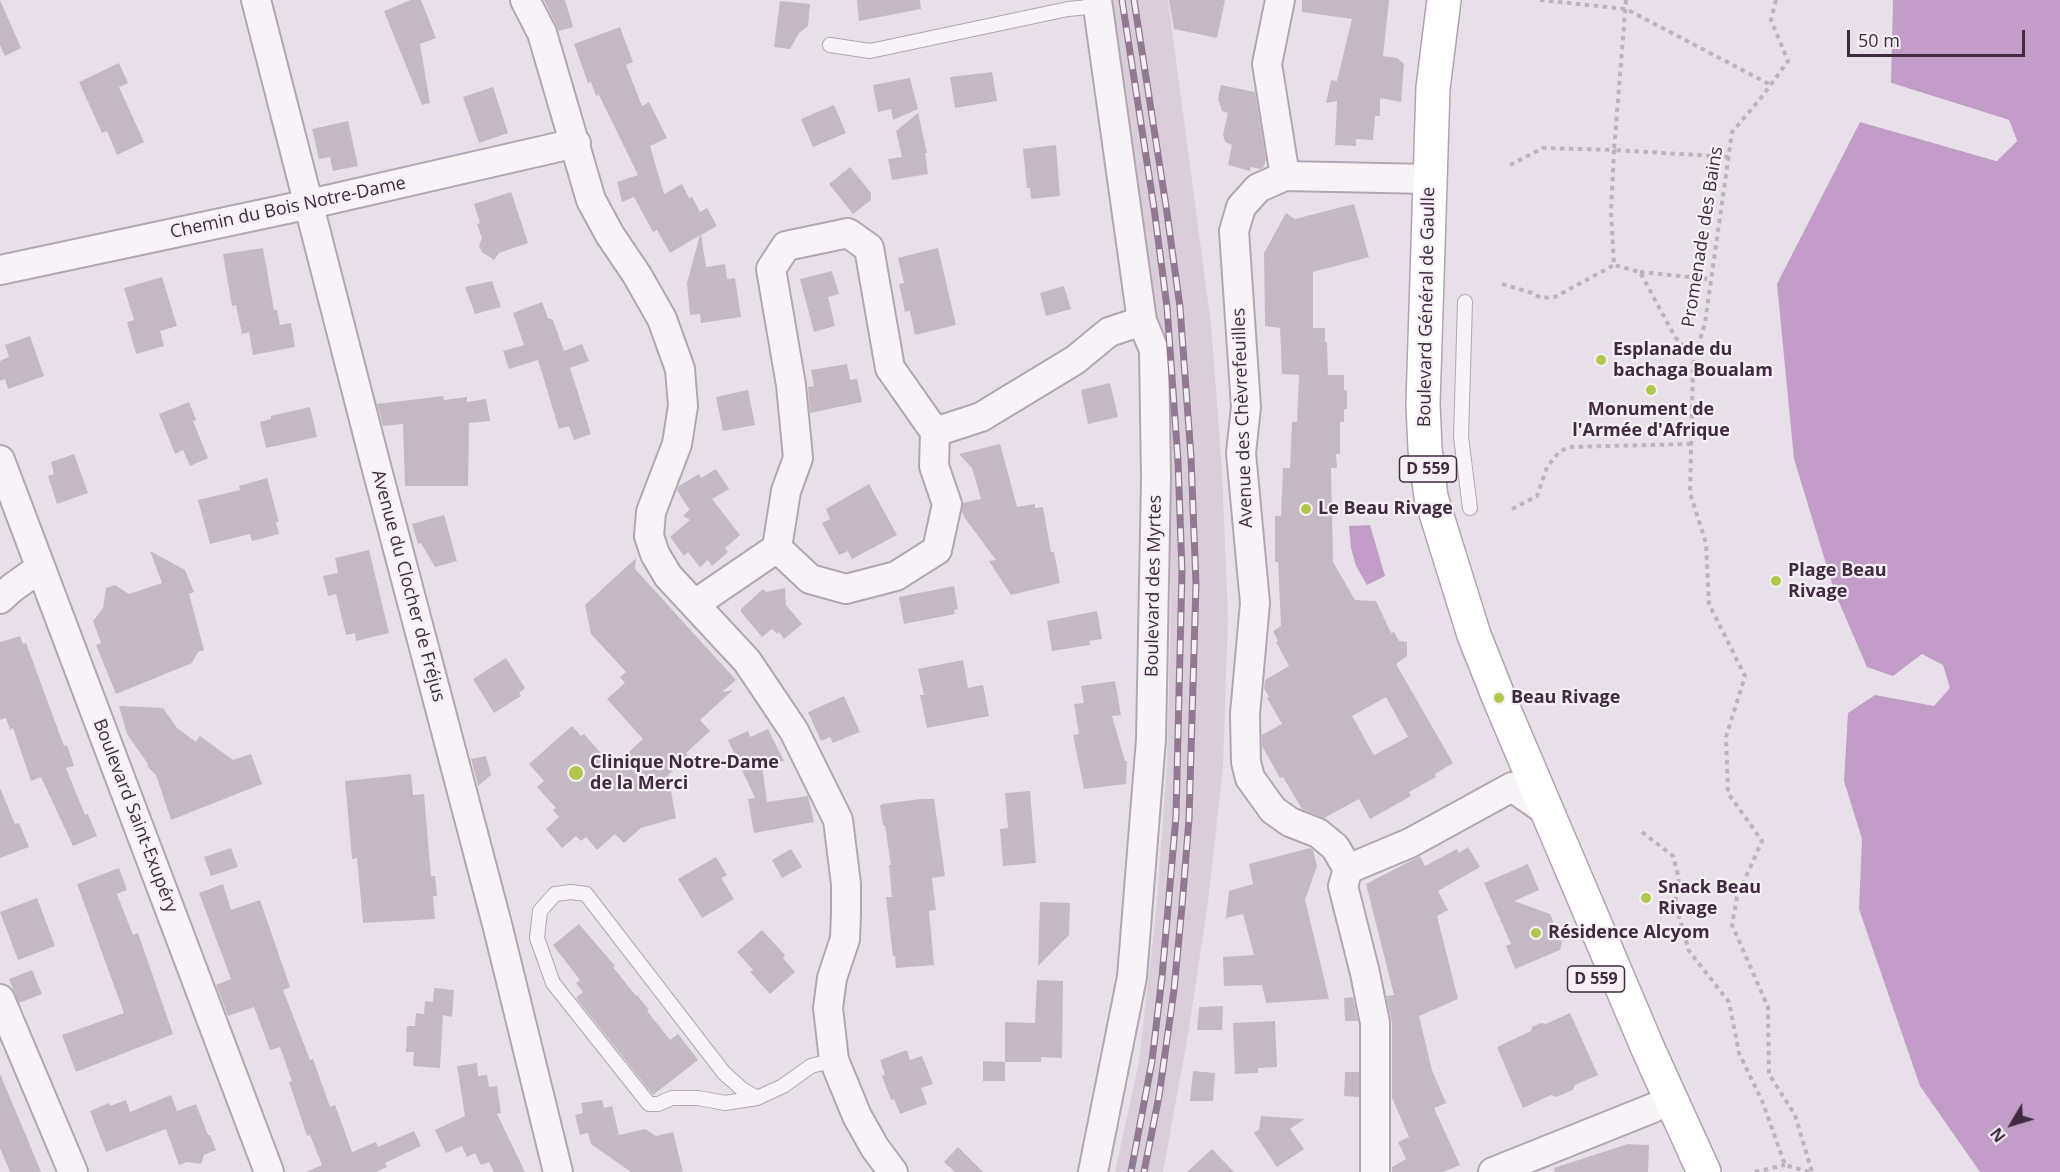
<!DOCTYPE html>
<html>
<head>
<meta charset="utf-8">
<style>
	body { margin:0 }
	#map { position:relative; width:2060px; height:1172px; overflow:hidden; background:#e8e0e9; font-family:"Open Sans",sans-serif }
	canvas { display:block }
	.north { position:absolute; left:1982px; top:1094px; width:60px; height:60px; -webkit-text-stroke:4px #f6f0f6; paint-order:stroke; rotate:232deg; font-size:16px; font-weight:700; line-height:24px; text-align:center; color:#3f2a3f }
	.north::after { content:''; display:block; margin:auto; width:21px; height:27px; background:#3f2a3f; clip-path:polygon(50% 0,100% 100%,50% 72%,0 100%) }
	.scale { position:absolute; left:1847px; top:30px; width:178px; height:27px; box-sizing:border-box; border:3px solid #3f2a3f; border-top:0; padding-left:8px; font-size:18px; line-height:21px; white-space:nowrap; color:#3f2a3f; -webkit-text-stroke:4px #f6f0f6; paint-order:stroke }
</style>
</head>
<body>
<div id="map">
<canvas width="2060" height="1172"></canvas>
<div class="north">N</div>
<div class="scale">50 m</div>
</div>
<script>
const c = document.querySelector('canvas').getContext('2d');
c.lineJoin = 'round';
function fillPath(path, color) { c.fillStyle = color; c.fill(path, 'evenodd'); }
const shape = rows => new Path2D(rows.map(r => 'M' + r).join(''));
function stroke(path, color, width, dash) { c.strokeStyle = color; c.lineWidth = width; c.lineCap = dash ? 'butt' : 'round'; c.setLineDash(dash || []); c.stroke(path); }
function drawText(font, color, halo, rows, align = 'center') {
  c.font = font + ' "Open Sans",sans-serif'; c.lineWidth = 4.5; c.setLineDash([]); c.textBaseline = 'middle'; c.strokeStyle = halo; c.fillStyle = color; for (const [text, x, y, turn = 0] of rows) {
    c.save(); c.translate(x, y); c.rotate((+turn || 0) * Math.PI / 180); c.textAlign = isNaN(turn) ? turn : align; if (halo) c.strokeText(text, 0, 0); c.fillText(text, 0, 0); c.restore();
  }
}
const built = shape([
	[1108,0,1168,0,1211,324,1222,470,1228,618,1223,768,1208,902,1188,1035,1163,1172,1115,1172,1139,1061,1156,913,1167,764,1171,607,1166,451,1157,319,1137,181]
]);
const water = shape([
	[1893,0,2060,0,2060,1172,1980,1172,1920,1086,1859,909,1862,839,1844,781,1848,713,1875,695,1934,706,1950,688,1943,665,1922,654,1893,676,1867,667,1835,593,1794,459,1777,284,1860,122,1996,161,2017,141,2009,120,1891,83],
	[1370,525,1385,576,1367,585,1356,566,1351,548,1349,526]
]);
const pier = shape([
	[1888,82,2009,120,2017,141,1997,161,1858,120,1861,119,1996,158,2013,140,2007,123,1890,86]
]);
const building = shape([
	[0,0,21,48,5,56,0,45],
	[411,0,421,0,436,38,420,44,430,103,422,105,384,11],
	[544,0,565,0,573,27,559,31],
	[857,0,920,0,921,9,859,21],
	[1169,0,1225,0,1217,38,1174,29],
	[1302,0,1389,0,1383,56,1397,58,1404,64,1401,102,1380,98,1380,116,1375,116,1373,140,1356,139,1356,146,1335,145,1337,101,1326,103,1331,80,1337,81,1352,19,1302,12],
	[780,1,810,4,808,26,799,33,790,49,774,47],
	[620,27,633,62,626,65,642,106,649,102,667,138,650,146,664,194,682,184,689,198,692,197,700,212,707,208,717,226,701,235,706,267,725,264,727,279,735,278,741,317,701,323,700,314,690,315,687,283,700,235,670,253,657,230,653,232,634,197,622,202,617,182,638,175,599,95,596,96,591,82,588,83,574,44],
	[119,63,128,83,119,87,144,142,117,155,107,131,102,133,79,82],
	[992,72,997,101,955,108,950,77],
	[910,78,918,109,893,120,891,109,878,112,873,85],
	[1221,85,1255,92,1266,159,1264,167,1260,169,1251,167,1250,171,1228,165,1232,145,1225,142,1223,135,1228,113,1222,111,1218,99],
	[493,87,508,133,479,143,463,97],
	[834,105,846,133,813,147,801,119],
	[918,113,927,153,925,153,928,174,892,180,888,159,902,157,896,131],
	[348,121,358,166,333,171,330,157,319,159,312,129],
	[1056,145,1060,196,1031,199,1030,188,1027,188,1023,149],
	[850,167,871,193,871,200,853,214,829,184],
	[511,192,528,243,499,253,494,260,482,252,479,246,482,238,477,224,480,223,474,204],
	[1354,204,1369,257,1313,272,1313,328,1325,328,1325,342,1327,342,1328,375,1344,375,1344,390,1347,391,1347,409,1344,409,1344,422,1340,422,1340,454,1336,454,1337,468,1331,468,1333,562,1355,600,1376,601,1391,633,1394,632,1399,641,1407,642,1407,656,1396,664,1453,763,1435,774,1436,777,1409,792,1411,796,1370,819,1359,799,1324,818,1302,809,1283,777,1280,778,1262,746,1262,735,1282,724,1267,698,1269,697,1264,688,1265,680,1289,666,1276,642,1278,641,1273,631,1281,626,1278,562,1275,562,1275,516,1281,516,1283,468,1290,468,1292,422,1297,422,1299,375,1282,374,1280,328,1265,326,1264,253,1286,213,1295,219],
	[1386,697,1408,737,1374,755,1352,716],
	[263,248,274,310,277,310,280,325,291,323,295,347,253,355,249,332,242,334,236,305,232,306,223,254],
	[938,248,956,325,915,335,910,311,905,312,899,284,904,283,898,258],
	[832,271,839,294,828,297,835,326,814,332,800,279],
	[162,277,177,326,160,331,164,346,136,354,127,322,134,320,124,288],
	[492,281,501,307,475,314,465,287],
	[1064,286,1071,309,1046,316,1040,293],
	[542,302,548,318,553,320,564,351,582,344,589,361,570,368,591,434,574,440,569,426,559,429,538,360,509,369,503,351,524,345,513,313],
	[30,336,44,376,8,389,5,379,0,381,0,361,9,357,5,345],
	[847,364,850,380,857,379,862,402,810,413,808,387,814,386,811,370],
	[1110,383,1118,417,1088,424,1081,390],
	[748,390,755,425,723,431,716,397],
	[443,396,444,400,467,397,467,402,486,399,490,421,469,423,468,486,405,486,403,424,383,426,377,404],
	[189,402,196,420,193,421,208,458,190,466,183,450,175,454,159,414],
	[310,407,317,437,266,448,260,422,271,419,271,416],
	[1000,444,1017,507,1035,504,1035,508,1043,507,1051,552,1054,552,1060,583,1011,595,989,561,996,560,964,517,962,512,963,503,981,499,972,468,959,454],
	[74,454,88,493,57,504,48,476,54,474,51,462],
	[716,469,729,489,712,499,740,535,725,548,728,552,712,566,708,560,700,567,688,552,684,556,670,537,690,520,683,516,691,508,689,509,677,490,679,486,699,474,701,478],
	[267,478,279,522,276,522,279,534,252,541,250,534,210,544,198,500,240,490,239,486],
	[869,484,897,535,852,559,848,551,839,555,822,523,830,519,826,509],
	[444,515,457,561,435,567,421,543,418,544,412,524],
	[369,550,389,633,356,641,355,633,346,635,336,594,328,596,323,576,338,573,335,558],
	[150,551,185,570,194,592,189,594,204,650,198,652,192,663,116,694,96,645,101,643,93,621,103,608,106,588,115,585,129,594,162,583],
	[636,558,635,569,736,680,722,692,733,690,700,720,710,731,686,753,689,756,668,775,676,818,641,828,624,843,615,834,597,850,586,837,581,841,576,836,562,848,546,829,559,817,553,810,556,808,537,787,544,781,529,764,572,726,581,736,584,734,613,767,643,739,607,699,625,683,620,677,626,672,591,634,585,605],
	[954,586,958,609,954,610,955,614,904,624,899,597],
	[785,588,786,605,802,624,784,639,779,632,777,634,772,629,762,637,741,612,741,609,763,589,766,592],
	[1097,611,1102,639,1089,641,1090,645,1052,651,1047,621],
	[20,636,23,644,26,643,64,746,67,745,74,766,66,768,85,815,88,814,97,836,73,846,41,777,31,781,13,728,10,730,6,718,0,720,0,642],
	[506,658,525,688,519,693,521,696,494,713,473,679],
	[963,660,968,688,983,685,989,716,927,728,920,695,924,695,918,669],
	[1115,681,1121,715,1112,716,1125,761,1127,761,1126,784,1084,789,1073,735,1079,734,1074,704,1084,703,1081,686],
	[844,696,860,732,833,743,830,737,821,741,808,712],
	[119,706,163,708,177,728,196,742,200,736,233,760,251,754,262,784,171,820,156,775,147,766,148,764,127,734],
	[768,729,784,761,762,765,767,802,808,796,814,822,754,833,748,799,755,798,728,740,748,731,750,737],
	[486,756,491,775,478,786,471,759],
	[411,774,413,795,424,794,431,876,435,876,437,896,433,896,435,919,363,923,357,858,352,859,345,781],
	[0,788,15,824,19,823,29,847,0,858],
	[1030,791,1036,863,1003,866,1000,829,1008,828,1005,793],
	[921,799,934,799,945,876,932,878,932,880,936,910,929,911,934,965,896,968,895,956,893,956,886,897,892,897,889,865,891,865,885,826,883,825,880,806,882,804],
	[1468,847,1480,867,1438,891,1448,910,1437,916,1458,999,1419,1016,1432,1070,1446,1103,1434,1108,1460,1165,1443,1172,1392,1172,1392,1167,1406,1159,1398,1142,1409,1137,1393,1100,1392,1099,1392,1023,1386,996,1394,995,1366,884,1420,856,1425,866,1457,849,1459,853],
	[231,848,238,867,211,876,204,857],
	[1310,848,1313,850,1317,866,1305,900,1329,999,1266,1003,1262,985,1224,986,1223,957,1254,955,1243,914,1226,918,1229,891,1253,884,1249,864],
	[791,849,802,867,782,878,772,860],
	[716,857,727,875,721,878,734,899,702,918,678,879],
	[1528,864,1539,890,1514,901,1550,914,1562,942,1560,950,1515,969,1506,946,1511,944,1484,883],
	[119,868,127,890,117,894,133,935,138,933,173,1034,76,1072,62,1035,124,1013,77,884],
	[223,884,231,910,260,900,290,987,283,990,310,1060,313,1059,330,1107,335,1105,352,1152,376,1142,378,1147,414,1131,421,1146,385,1163,387,1167,376,1172,306,1172,322,1165,310,1135,307,1136,289,1082,292,1081,280,1047,270,1050,254,1007,228,1016,216,985,231,979,199,893],
	[37,898,55,946,18,960,0,912],
	[1040,902,1070,903,1069,935,1038,966],
	[579,924,615,966,613,967,636,996,637,995,649,1010,647,1011,670,1040,678,1034,698,1060,653,1095,576,998,583,992,576,983,580,980,553,945],
	[762,930,785,955,783,958,795,972,770,994,750,972,753,970,737,952],
	[32,970,42,994,19,1003,9,979],
	[1037,980,1063,981,1062,1058,1041,1057,1041,1062,1005,1062,1005,1081,983,1081,983,1061,1005,1062,1005,1022,1035,1023],
	[434,988,454,990,452,1017,443,1015,440,1068,413,1066,414,1052,406,1052,407,1026,415,1026,416,1013,424,1014,425,1001,433,1002],
	[1353,997,1358,1021,1345,1021,1344,998],
	[1223,1006,1222,1030,1197,1030,1199,1007],
	[1570,1013,1598,1075,1575,1085,1573,1090,1556,1097,1551,1095,1523,1108,1497,1047,1531,1031,1532,1027,1541,1023,1546,1024],
	[1275,1021,1277,1067,1258,1068,1258,1073,1235,1074,1233,1023],
	[907,1050,910,1060,922,1056,933,1084,921,1088,927,1104,900,1114,894,1099,891,1100,882,1076,885,1075,880,1060],
	[477,1063,478,1076,487,1075,489,1087,497,1086,501,1113,497,1114,525,1172,494,1172,489,1162,481,1165,475,1153,467,1157,462,1146,446,1153,435,1130,465,1116,457,1066],
	[1193,1071,1215,1073,1213,1101,1190,1101],
	[1345,1072,1359,1072,1359,1097,1344,1096],
	[0,1074,27,1138,41,1172,10,1172,0,1148],
	[171,1095,177,1111,196,1104,208,1135,210,1135,216,1150,204,1155,201,1164,187,1162,179,1165,166,1129,106,1152,90,1111,109,1103,110,1106,126,1100,130,1112],
	[602,1100,604,1108,612,1106,619,1135,645,1129,656,1136,673,1132,683,1172,631,1172,591,1144,588,1133,580,1135,575,1115,583,1113,581,1103],
	[1261,1116,1305,1119,1290,1129,1304,1149,1277,1167,1254,1133,1259,1129],
	[1628,1144,1649,1145,1648,1172,1555,1172,1554,1168],
	[958,1147,983,1172,955,1172,944,1162],
	[1212,1149,1234,1172,1187,1172]
]);
const path = shape([
	[1540,0,1626,9,1771,85],
	[1626,0,1614,150,1729,157],
	[1776,0,1771,20,1788,61,1761,98,1732,132,1705,323,1693,364,1690,493,1706,543,1709,604,1745,676,1726,737,1728,793,1762,841,1737,897,1732,925,1768,1007,1769,1074,1795,1115,1812,1172],
	[1510,165,1543,148,1614,150,1611,212,1614,265,1640,272,1675,337,1686,349,1697,352],
	[1640,272,1710,279],
	[1502,284,1532,293,1541,298,1555,297,1614,265],
	[1512,509,1537,496,1547,467,1558,453,1568,447,1690,444],
	[1642,832,1673,856,1679,879,1675,903,1689,951,1729,1002,1739,1053,1763,1103,1785,1165,1809,1172],
	[1755,1172,1785,1165]
]);
const service = shape([
	[830,45,870,51,1068,9,1098,6],
	[1465,302,1461,437,1470,508],
	[757,1098,742,1089,724,1073,586,894,571,892,555,894,540,911,537,938,553,983,649,1104,658,1104,672,1098,698,1098,725,1103,757,1098,783,1086,811,1066,834,1060]
]);
const minor = shape([
	[256,0,375,462,497,924,558,1172],
	[525,0,542,33,591,200,610,235,637,275,662,319,680,369,683,406,677,444,651,512,649,536,655,554,668,576,747,661,794,731,838,820,846,884,846,914,845,939,832,978,828,1008,834,1060,857,1116,875,1148,893,1172],
	[1280,0,1267,64,1285,176],
	[0,270,310,204,576,143],
	[0,460,269,1172],
	[777,548,810,579,846,589,896,576,937,550,947,504,934,466,935,432],
	[0,599,12,588,40,568],
	[695,604,777,548,786,491,798,458,791,385,771,269,786,246,848,233,869,248,890,368,935,432,981,417,1075,360,1109,332,1142,321],
	[1348,869,1410,843,1512,787,1545,810],
	[0,999,73,1172],
	[1093,1172,1132,977,1151,739,1156,478,1154,350,1142,321,1097,0],
	[1375,1172,1375,1023,1365,973,1343,886,1348,869,1335,847,1318,833,1290,822,1273,810,1250,778,1246,762,1245,714,1255,603,1241,453,1246,407,1234,231,1241,207,1258,188,1285,176,1429,179],
	[1493,1172,1653,1108]
]);
const primary = shape([
	[1444,0,1433,88,1423,404,1425,449,1431,497,1474,635,1499,698,1649,1051,1704,1172]
]);
const rail = shape([
	[1122,0,1154,208,1167,307,1178,461,1182,571,1176,816,1162,977,1152,1061,1131,1172],
	[1134,0,1166,206,1180,307,1191,457,1196,584,1189,819,1182,906,1174,990,1159,1096,1144,1172]
]);
const markers = [
	[1601,360,6,"#afc84b"],
	[1651,390,6,"#afc84b"],
	[1306,509,6,"#afc84b"],
	[1776,581,6,"#afc84b"],
	[1499,698,6,"#afc84b"],
	[576,773,8,"#afc84b"],
	[1646,898,6,"#afc84b"],
	[1536,933,6,"#afc84b"]
];
const shields = [
	[1428,469,57],
	[1596,979,57]
];
const shieldNames = [
	["D 559",1428,469],
	["D 559",1596,979]
];
const streetNames = [
	["Chemin du Bois Notre-Dame",288,208,-12],
	["Promenade des Bains",1703,237,-81],
	["Boulevard Général de Gaulle",1427,307,-89],
	["Avenue des Chèvrefeuilles",1243,418,-92],
	["Avenue du Clocher de Fréjus",408,586,75],
	["Boulevard des Myrtes",1154,586,-89],
	["Boulevard Saint-Exupéry",135,816,69]
];
const poiNames = [
	["Esplanade du",1613,350],
	["bachaga Boualam",1613,371],
	["Monument de",1651,410,"center"],
	["l'Armée d'Afrique",1651,431,"center"],
	["Le Beau Rivage",1318,509],
	["Plage Beau",1788,571],
	["Rivage",1788,592],
	["Beau Rivage",1511,698],
	["Clinique Notre-Dame",590,763],
	["de la Merci",590,784],
	["Snack Beau",1658,888],
	["Rivage",1658,909],
	["Résidence Alcyom",1548,933]
];
fillPath(built, '#daceda');
fillPath(water, '#c19dc7');
fillPath(pier, '#e8e0e9');
fillPath(building, '#c5b8c5');
stroke(service, '#b2a6b3', 16);
stroke(minor, '#b2a6b3', 32);
stroke(primary, '#b3a0b4', 36);
stroke(path, '#bcb3bc', 4, [4.5, 4.5]);
stroke(service, '#f7f3f7', 14);
stroke(minor, '#f7f3f7', 28);
stroke(primary, '#fff', 33);
stroke(rail, '#917a91', 7);
stroke(rail, '#f6f0f6', 4.5, [14]);
for (const [x, y, r, color] of markers) { const dot = new Path2D(); dot.arc(x, y, r, 0, 2 * Math.PI); c.fillStyle = color; c.fill(dot); stroke(dot, '#f6f0f6', 2); }
for (const [x, y, w] of shields) { const box = new Path2D(); box.roundRect(x - w / 2, y - 13, w, 26, 4.5); c.fillStyle = '#f6f0f6'; c.fill(box); stroke(box, '#3f2a3f', 1.5); }
drawText('bold 16px', '#3f2a3f', null, shieldNames);
drawText('18px', '#3f2a3f', '#f6f0f6', streetNames);
drawText('bold 18px', '#3f2a3f', '#f6f0f6', poiNames, 'left');
</script>
</body>
</html>
